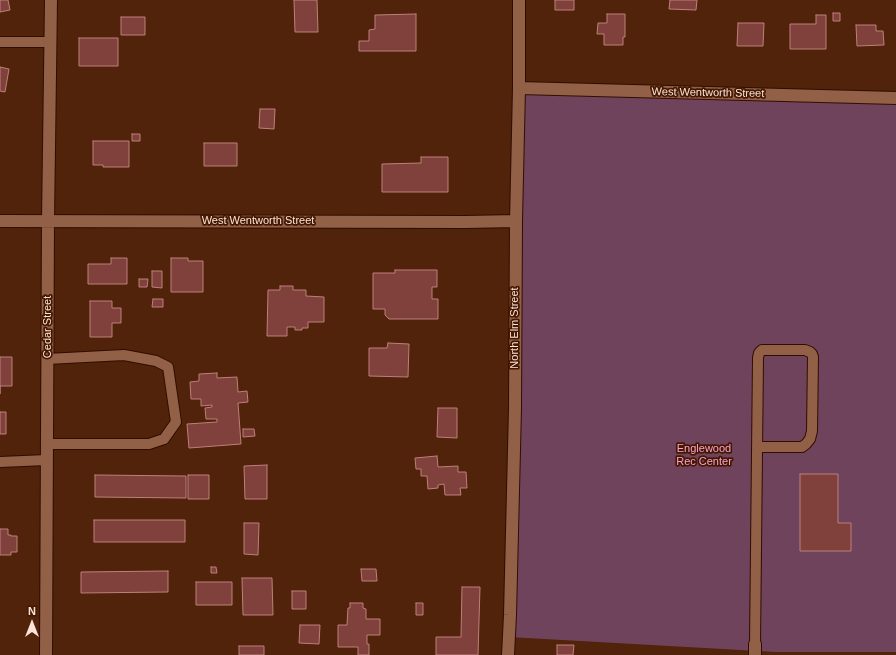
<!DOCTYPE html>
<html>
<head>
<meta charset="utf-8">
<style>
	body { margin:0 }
	#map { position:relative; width:896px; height:655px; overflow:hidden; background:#50230a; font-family:Arial,sans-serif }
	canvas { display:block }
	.north { position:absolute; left:12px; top:603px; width:40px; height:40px; -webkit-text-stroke:3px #451800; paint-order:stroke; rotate:0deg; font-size:11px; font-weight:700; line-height:16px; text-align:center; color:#fbe3d8 }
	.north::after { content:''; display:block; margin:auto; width:14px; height:18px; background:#fbe3d8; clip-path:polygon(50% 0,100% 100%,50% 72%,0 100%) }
</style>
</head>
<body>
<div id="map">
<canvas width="896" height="655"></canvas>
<div class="north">N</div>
</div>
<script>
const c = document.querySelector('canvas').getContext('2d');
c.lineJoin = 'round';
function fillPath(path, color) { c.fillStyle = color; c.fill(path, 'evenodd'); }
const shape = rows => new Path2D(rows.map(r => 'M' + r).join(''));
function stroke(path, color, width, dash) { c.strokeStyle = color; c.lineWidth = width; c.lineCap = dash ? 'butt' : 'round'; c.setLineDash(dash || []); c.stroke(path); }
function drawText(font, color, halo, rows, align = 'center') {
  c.font = font + ' Arial,sans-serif'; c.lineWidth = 3.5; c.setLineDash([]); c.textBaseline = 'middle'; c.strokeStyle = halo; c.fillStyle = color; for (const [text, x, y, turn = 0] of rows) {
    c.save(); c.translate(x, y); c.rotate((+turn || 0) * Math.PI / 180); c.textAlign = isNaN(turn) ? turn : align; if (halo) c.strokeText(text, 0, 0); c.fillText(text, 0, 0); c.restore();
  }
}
const green = shape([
	[519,88,896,98,896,652,776,652,509,637]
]);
const building = shape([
	[0,0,8,0,10,10,0,12,0,0],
	[294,0,317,0,318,32,295,32,294,0],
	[555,0,574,0,574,10,555,10,555,0],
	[670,0,697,0,696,10,669,9,670,0],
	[833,13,840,13,840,21,833,21,833,13],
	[416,14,416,51,359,51,359,41,369,41,369,30,375,29,375,15,416,14],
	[607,14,625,14,625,37,623,37,623,45,604,45,604,34,597,34,598,23,607,23,607,14],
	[816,15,826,15,826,49,790,49,790,24,816,24,816,15],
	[121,17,145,17,145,35,121,35,121,17],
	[738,23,764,23,763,46,737,46,738,23],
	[856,25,876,25,876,31,883,31,884,45,857,46,856,25],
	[79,38,118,38,118,66,79,66,79,38],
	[0,67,9,69,5,92,0,91,0,67],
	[260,109,275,109,274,129,259,128,260,109],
	[132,134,140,134,140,141,132,141,132,134],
	[93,141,129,141,129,167,103,167,103,165,93,165,93,141],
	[204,143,237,143,237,166,204,166,204,143],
	[421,157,448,157,448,192,382,192,382,164,421,163,421,157],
	[111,258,127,258,127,284,88,284,88,264,111,264,111,258],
	[171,258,188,258,188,261,203,261,203,292,171,292,171,258],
	[395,270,437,270,437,287,432,287,432,299,438,299,438,319,389,319,385,315,385,309,373,309,373,273,395,273,395,270],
	[152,271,162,271,162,288,152,287,152,271],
	[139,279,148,279,147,287,139,287,139,279],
	[280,286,293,286,293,290,306,290,306,296,324,297,324,322,308,322,308,328,302,328,302,330,295,330,295,327,287,327,287,336,267,336,268,290,280,290,280,286],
	[153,299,163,299,163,307,152,307,153,299],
	[90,301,112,301,112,308,121,308,121,323,112,323,112,337,90,337,90,301],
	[388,343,409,344,408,377,369,376,369,348,387,348,388,343],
	[0,357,12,357,12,386,0,386,0,394,0,357],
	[217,373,217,378,237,377,238,392,247,391,248,402,238,403,241,444,189,448,187,424,217,422,217,419,206,419,205,408,212,407,212,405,201,406,201,399,191,399,190,382,199,381,199,374,217,373],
	[438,408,457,408,457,438,437,437,438,408],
	[0,412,6,412,6,434,0,434,0,412],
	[243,429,254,429,255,436,243,437,243,429],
	[437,456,438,467,458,466,458,472,466,472,467,488,460,488,461,495,445,495,444,484,438,485,438,488,428,489,427,476,421,476,421,469,416,469,415,458,437,456],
	[267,465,267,499,245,499,244,466,267,465],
	[800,474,838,474,838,523,851,523,851,551,800,551,800,474],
	[95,475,186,476,186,498,95,497,95,475],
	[188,475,209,475,209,499,188,499,188,475],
	[94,520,185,520,185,542,94,542,94,520],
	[244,523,259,523,258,555,244,554,244,523],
	[0,529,8,529,8,535,11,535,11,536,17,536,17,552,11,552,11,555,0,555,0,529],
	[211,567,216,567,217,573,211,573,211,567],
	[361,569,376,569,377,581,362,581,361,569],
	[168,571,168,592,81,593,81,572,168,571],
	[242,578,272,578,273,615,243,615,242,578],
	[196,582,232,582,232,605,196,605,196,582],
	[462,587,480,587,478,655,436,655,436,637,461,637,462,587],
	[292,591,306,591,306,609,292,609,292,591],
	[350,603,363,603,363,608,366,609,366,619,380,619,380,635,367,635,367,644,369,644,369,655,358,655,358,647,338,647,338,625,347,625,348,608,350,608,350,603],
	[416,603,423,603,423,615,416,615,416,603],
	[300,625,320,625,319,644,299,643,300,625],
	[557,645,574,645,573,655,557,655,557,645],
	[239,646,264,646,264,655,239,655,239,646]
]);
const lane = shape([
	[0,42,50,42],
	[47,444,149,444,164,439,176,422,168,367,156,361,124,355,47,359],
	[0,462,47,460],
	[755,644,758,358,759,353,762,350,805,350,810,352,812,354,813,357,812,431,810,439,806,444,802,447,757,447]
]);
const street = shape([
	[519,88,896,98],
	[0,221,466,222,516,221],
	[46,655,48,221,51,0],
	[508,655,510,615,515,408,516,221,519,88,519,0],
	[755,655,755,644]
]);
const streetNames = [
	["West Wentworth Street",708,93,1],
	["West Wentworth Street",258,221],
	["Cedar Street",48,327,-90],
	["North Elm Street",515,328,-90]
];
const parkNames = [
	["Englewood",704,449],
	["Rec Center",704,462]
];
fillPath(green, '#70435c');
fillPath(building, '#80413c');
stroke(building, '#bd807a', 1);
stroke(lane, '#2f0e00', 12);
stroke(street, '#2f0e00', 14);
stroke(lane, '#925f47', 10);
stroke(street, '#925f47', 12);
drawText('11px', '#fbe3d8', '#451800', streetNames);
drawText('11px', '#f9a2d2', '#451800', parkNames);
</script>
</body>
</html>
